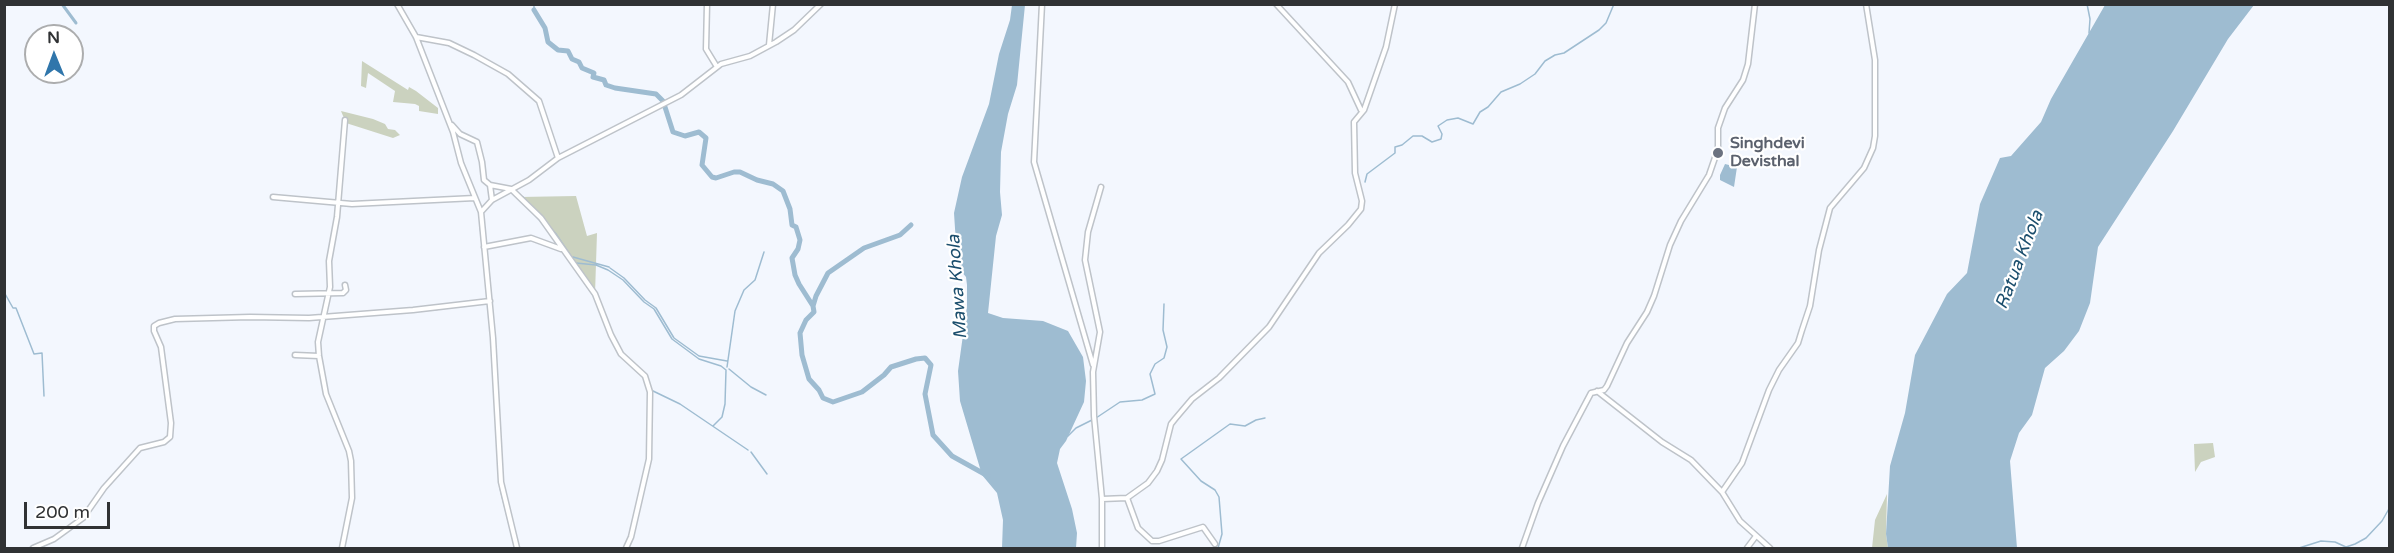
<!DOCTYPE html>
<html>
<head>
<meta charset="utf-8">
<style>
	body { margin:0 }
	#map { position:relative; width:2394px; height:553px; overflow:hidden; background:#f3f7fe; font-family:"Varela Round",sans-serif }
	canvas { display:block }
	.frame { position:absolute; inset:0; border:6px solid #303234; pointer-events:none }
	.north { position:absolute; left:24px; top:24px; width:60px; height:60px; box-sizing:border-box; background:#fff; border:2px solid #acadae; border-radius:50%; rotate:359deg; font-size:16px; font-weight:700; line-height:24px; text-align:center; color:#303234 }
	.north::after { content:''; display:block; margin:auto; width:21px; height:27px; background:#3076ab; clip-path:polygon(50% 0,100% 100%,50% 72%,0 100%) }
	.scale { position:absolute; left:24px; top:502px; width:86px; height:27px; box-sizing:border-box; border:3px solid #303234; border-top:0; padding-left:8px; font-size:18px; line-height:21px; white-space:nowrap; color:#303234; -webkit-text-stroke:4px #fff; paint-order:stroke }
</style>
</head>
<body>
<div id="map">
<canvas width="2394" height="553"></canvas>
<div class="frame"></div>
<div class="north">N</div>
<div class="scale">200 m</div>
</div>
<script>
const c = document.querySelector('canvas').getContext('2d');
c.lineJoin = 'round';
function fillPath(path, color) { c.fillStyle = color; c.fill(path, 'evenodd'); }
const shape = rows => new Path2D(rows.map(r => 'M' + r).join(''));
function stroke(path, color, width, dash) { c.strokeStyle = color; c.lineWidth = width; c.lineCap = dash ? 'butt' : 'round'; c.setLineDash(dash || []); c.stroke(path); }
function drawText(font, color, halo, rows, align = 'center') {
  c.font = font + ' "Varela Round",sans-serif'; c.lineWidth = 4.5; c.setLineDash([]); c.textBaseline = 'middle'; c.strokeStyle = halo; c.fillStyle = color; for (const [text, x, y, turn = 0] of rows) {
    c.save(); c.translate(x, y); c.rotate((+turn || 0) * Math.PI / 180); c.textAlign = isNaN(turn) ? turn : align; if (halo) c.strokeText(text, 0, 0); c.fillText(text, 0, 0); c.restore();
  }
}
const green = shape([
	[362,61,408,90,409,87,416,91,438,108,438,114,419,111,419,106,415,104,393,102,395,91,368,73,366,88,361,86],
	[341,111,373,119,385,124,388,129,395,130,400,135,393,138,346,123],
	[576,196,587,236,597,233,595,294,554,235,520,197],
	[2213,443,2215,457,2201,462,2195,472,2194,444],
	[1887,494,1886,534,1888,548,1872,548,1875,520]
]);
const water = shape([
	[1012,5,1025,5,1017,85,1008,114,1001,152,1000,192,1002,215,996,236,988,313,1003,318,1043,321,1068,331,1083,357,1086,381,1084,402,1066,441,1060,449,1057,463,1072,509,1077,533,1076,548,1002,548,1003,520,997,493,982,475,960,401,958,371,967,306,967,285,966,277,961,271,957,259,954,213,962,177,989,104,999,54,1010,20],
	[2105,5,2254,5,2228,39,2173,131,2098,247,2090,303,2079,331,2064,351,2045,368,2032,415,2019,433,2010,461,2017,548,1888,548,1886,534,1890,466,1905,413,1915,355,1947,294,1967,273,1980,204,2000,158,2011,156,2041,122,2051,99],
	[1725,164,1737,167,1734,187,1720,180,1720,175]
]);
const stream = shape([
	[2087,4,2090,19,2089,33],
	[534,10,534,4],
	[1365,182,1367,174,1395,153,1395,147,1402,145,1413,136,1422,136,1432,142,1441,139,1442,134,1438,126,1447,120,1458,118,1473,124,1480,112,1488,107,1501,92,1520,84,1535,74,1545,61,1555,55,1564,53,1599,30,1606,23,1614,4],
	[523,197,556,234,583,274],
	[533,213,544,225],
	[480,225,485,274],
	[573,257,609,267],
	[488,262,493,317],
	[576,263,596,265,608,270,623,280,644,302,654,309,672,339,699,359,721,366,726,370,725,404,722,417,713,426],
	[610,268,624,278,645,300,656,308,674,338,699,356,727,361],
	[581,278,593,295,617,351],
	[4,292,13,308,16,308,34,354,42,353,44,396],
	[433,310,461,306],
	[340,314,374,311],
	[620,355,636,370],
	[492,356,499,477],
	[727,367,735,311,744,290,755,280,764,252],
	[729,369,751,387,766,395],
	[651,390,680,404,748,450],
	[1096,418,1120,402,1142,400,1155,394,1150,374,1155,364,1164,358,1167,347,1163,330,1164,304],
	[1068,436,1076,428,1092,420],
	[140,446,152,443],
	[153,446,163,444],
	[651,447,652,394],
	[751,452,767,474],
	[119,474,136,455],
	[646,480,650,464],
	[500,488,515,548],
	[507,501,519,548],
	[58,538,81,522],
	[39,548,51,542],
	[628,548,633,537],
	[1218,548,1222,534,1219,497,1215,490,1201,481,1181,459,1230,424,1245,426,1256,420,1265,418],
	[2299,548,2321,541,2335,542,2346,547,2355,544,2366,538,2382,521,2390,507]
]);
const canal = shape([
	[62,4,76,23]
]);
const river = shape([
	[534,10,545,28,548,42,558,50,568,51,572,59,579,62,582,68,594,73,593,77,604,80,606,85,615,88,656,94,663,101],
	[665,107,673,132,685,136,699,132,706,138,702,165,712,177,716,178,734,172,740,172,757,180,773,184,783,191,790,209,792,225,796,227,800,240,798,249,792,258,795,275,799,284,813,306,814,312,806,320,800,333,802,355,809,379,819,390,823,398,833,402,862,392,884,375,891,367,916,359,925,358,931,365,925,394,933,435,952,456,988,476],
	[813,306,816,296,828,273,864,248,900,235,911,225]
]);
const minor = shape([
	[397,4,416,37,453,132,461,163,481,212,493,338,501,482,517,548],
	[707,4,706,49,717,67],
	[1042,4,1034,162,1093,365],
	[1276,4,1348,82,1361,110],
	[416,37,449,43,474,55,508,74,539,101,558,158],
	[769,45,773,4],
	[452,125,460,134,477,142,482,162,484,180,490,185],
	[1101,187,1088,232,1085,260,1100,332,1093,372,1094,416,1102,499,1102,548],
	[273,197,352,204,475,198],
	[492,200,490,185,511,189,541,218,595,294,611,335,621,354,645,376,650,392,649,459,631,537,626,548],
	[481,212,492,200,529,180,558,158,681,95,721,64,750,56,776,42,794,30,821,4],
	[484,247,531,238,561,249],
	[295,294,343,293,346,290,345,285],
	[295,355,319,356],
	[1597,391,1662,442,1691,460,1722,492,1740,521,1770,548],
	[1722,492,1742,463,1769,390,1779,370,1798,343,1802,330,1810,306,1819,250,1830,208,1864,168,1873,148,1875,136,1875,60,1866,4],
	[1127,498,1138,528,1152,541,1159,541,1203,527,1215,544],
	[1102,499,1127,498,1148,483,1157,471,1162,460,1171,424,1175,419,1192,399,1219,378,1269,327,1319,253,1348,225,1361,209,1362,201,1355,173,1354,122,1364,110,1386,47,1395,4],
	[33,548,54,539,83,518,104,488,140,448,164,442,170,437,171,423,161,347,154,331,154,326,159,323,175,319,250,317,309,318,413,310,490,301],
	[342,548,352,498,351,461,349,451,326,394,319,356,318,342,330,287,329,261,337,217,345,120],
	[1522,548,1538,503,1563,446,1591,393,1604,390,1607,386,1627,343,1647,312,1654,296,1670,245,1681,221,1709,175,1718,149,1718,128,1725,108,1743,80,1748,64,1755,4],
	[1747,548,1756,536]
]);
const markers = [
	[1718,153,6,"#6b7280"]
];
const worshipNames = [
	["Singhdevi",1730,144],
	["Devisthal",1730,162]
];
const waterNames = [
	["Ratua Khola",2020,260,-69],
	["Mawa Khola",958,287,-94]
];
fillPath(green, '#cbd2bf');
fillPath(water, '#9ebcd1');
stroke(stream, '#9ebcd1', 1.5);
stroke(canal, '#9ebcd1', 3);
stroke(river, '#9ebcd1', 5);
stroke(minor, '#bec3c9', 7);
stroke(minor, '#fff', 4);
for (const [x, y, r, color] of markers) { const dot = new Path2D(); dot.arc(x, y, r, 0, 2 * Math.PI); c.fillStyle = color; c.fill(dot); stroke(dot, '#fff', 2); }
drawText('bold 16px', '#5b616d', '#fff', worshipNames, 'left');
drawText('italic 18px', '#1b4e6d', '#fff', waterNames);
</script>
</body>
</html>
